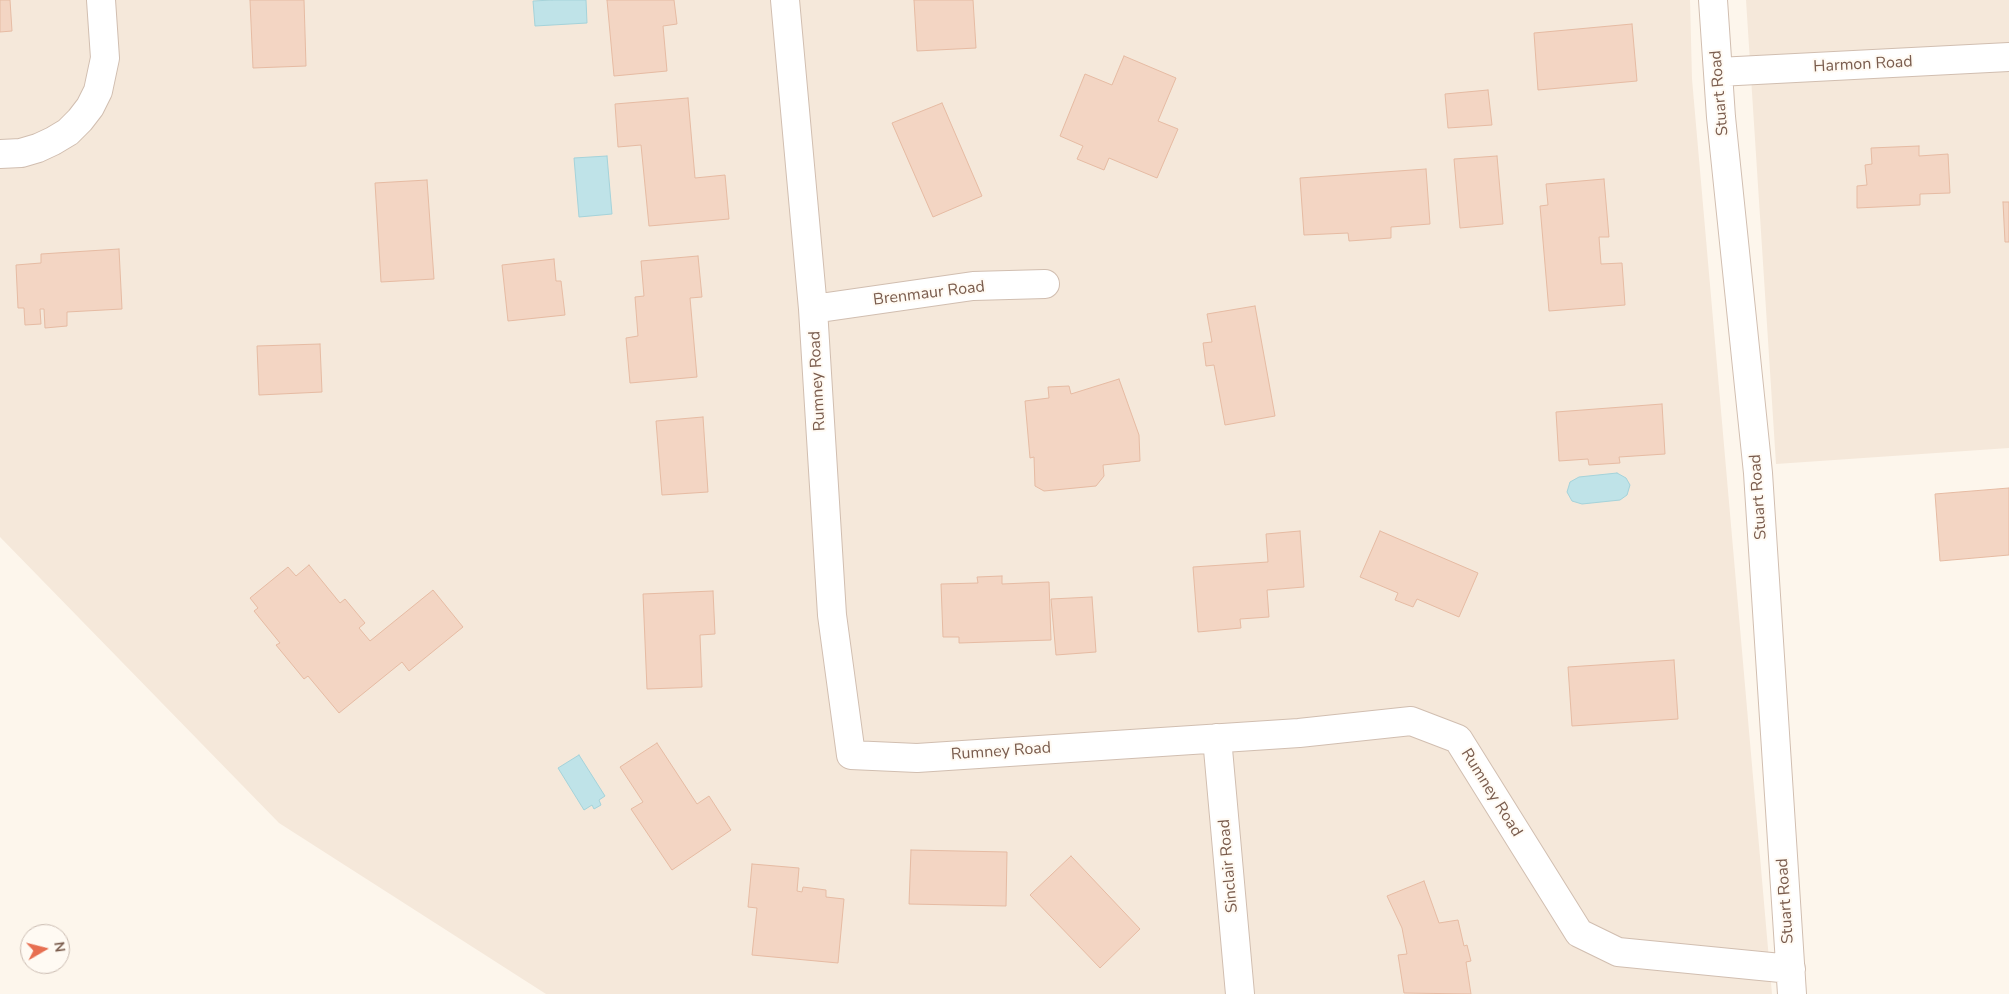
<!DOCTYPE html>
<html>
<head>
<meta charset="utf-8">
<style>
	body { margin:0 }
	#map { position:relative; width:2009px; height:994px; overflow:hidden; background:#fdf6ec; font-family:"Nunito Sans",sans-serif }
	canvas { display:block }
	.north { position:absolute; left:20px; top:924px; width:50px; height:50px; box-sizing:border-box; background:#fffaf3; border:1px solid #cabbb1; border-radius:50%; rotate:82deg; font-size:14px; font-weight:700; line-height:20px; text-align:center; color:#7a5c4d }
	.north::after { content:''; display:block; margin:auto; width:18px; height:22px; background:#e76f51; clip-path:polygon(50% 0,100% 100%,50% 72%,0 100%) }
</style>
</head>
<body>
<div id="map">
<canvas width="2009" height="994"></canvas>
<div class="north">N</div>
</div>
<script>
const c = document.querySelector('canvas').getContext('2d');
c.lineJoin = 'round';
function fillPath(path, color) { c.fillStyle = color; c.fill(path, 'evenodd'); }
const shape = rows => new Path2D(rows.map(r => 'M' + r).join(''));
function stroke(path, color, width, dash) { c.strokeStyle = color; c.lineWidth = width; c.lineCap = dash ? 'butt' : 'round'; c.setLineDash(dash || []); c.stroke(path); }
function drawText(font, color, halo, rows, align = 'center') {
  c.font = font + ' "Nunito Sans",sans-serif'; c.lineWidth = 4; c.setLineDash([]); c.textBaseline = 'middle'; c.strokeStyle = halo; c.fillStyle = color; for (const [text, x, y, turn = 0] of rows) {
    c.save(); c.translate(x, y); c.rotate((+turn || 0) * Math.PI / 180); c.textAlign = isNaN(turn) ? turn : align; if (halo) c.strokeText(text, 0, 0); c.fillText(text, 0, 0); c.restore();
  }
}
const residential = shape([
	[0,0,1690,0,1692,79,1772,994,546,994,279,823,0,537],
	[1746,0,2009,0,2009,448,1776,464]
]);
const water = shape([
	[552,0,586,0,587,23,535,26,533,1,552,0],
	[607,156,612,214,579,217,574,158,607,156],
	[1617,473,1626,478,1630,485,1627,495,1620,500,1582,504,1572,501,1567,492,1570,482,1579,477,1617,473],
	[579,755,605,796,599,800,601,805,594,809,592,805,584,810,558,768,579,755]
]);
const building = shape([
	[0,0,10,0,12,31,0,32,0,0],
	[250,0,304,0,306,66,253,68,250,0],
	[607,0,674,0,677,24,663,26,667,71,614,76,607,0],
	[914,0,973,0,976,48,917,51,914,0],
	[1632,24,1637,81,1538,90,1534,33,1632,24],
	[1124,56,1176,78,1158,121,1178,129,1157,178,1109,158,1104,170,1077,159,1083,146,1060,136,1085,74,1112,85,1124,56],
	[1488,90,1492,125,1448,128,1445,94,1488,90],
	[688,98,695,178,725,175,729,219,649,226,641,145,618,147,615,104,688,98],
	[942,103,982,196,933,217,892,123,942,103],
	[1919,146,1919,156,1948,154,1950,193,1920,194,1920,205,1857,208,1857,186,1867,185,1865,165,1872,164,1871,148,1919,146],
	[1497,156,1503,224,1460,228,1454,159,1497,156],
	[1426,169,1430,224,1391,227,1391,238,1349,241,1348,233,1304,235,1300,178,1426,169],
	[1604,179,1609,237,1599,237,1601,264,1622,263,1625,305,1549,311,1540,206,1548,205,1546,184,1604,179],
	[427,180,434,279,381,282,375,183,427,180],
	[2003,202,2009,202,2009,242,2005,242,2003,202],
	[119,249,122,309,67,312,67,326,45,328,44,309,40,309,41,324,25,325,24,308,18,308,16,265,41,263,41,254,119,249],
	[698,256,702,297,690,298,697,377,630,383,626,338,638,336,635,297,644,296,641,261,698,256],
	[554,259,556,281,561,281,565,315,508,321,502,265,554,259],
	[1255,306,1275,416,1225,425,1214,365,1206,366,1203,343,1212,342,1207,314,1255,306],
	[320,344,322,392,259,395,257,346,320,344],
	[1119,379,1139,435,1140,461,1103,465,1104,476,1096,486,1044,491,1035,486,1034,457,1030,458,1025,401,1049,398,1048,387,1069,386,1071,394,1119,379],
	[1662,404,1665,454,1619,457,1620,463,1589,465,1588,459,1559,461,1556,412,1662,404],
	[703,417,708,492,662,495,656,421,703,417],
	[2009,488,2009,555,1940,561,1935,494,2009,488],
	[1300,531,1304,587,1267,590,1269,617,1240,619,1241,628,1198,632,1193,567,1268,562,1266,534,1300,531],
	[1380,531,1478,573,1459,617,1417,599,1413,607,1395,600,1398,593,1360,577,1380,531],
	[309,565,340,603,345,599,365,623,359,628,370,641,433,590,463,627,409,671,402,662,339,713,308,676,304,679,276,645,280,643,254,611,258,608,250,598,288,567,296,576,309,565],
	[1002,576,1002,584,1049,582,1051,640,959,643,959,637,943,637,941,584,978,583,977,577,1002,576],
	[713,591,715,634,700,635,702,687,647,689,643,594,713,591],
	[1092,597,1096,652,1056,655,1051,599,1092,597],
	[1674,660,1678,719,1572,726,1568,667,1674,660],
	[657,743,697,804,709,796,731,830,672,870,631,809,643,802,620,767,657,743],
	[911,850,1007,852,1006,906,909,904,911,850],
	[1071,856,1140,929,1100,968,1030,895,1071,856],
	[752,864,799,868,797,891,802,892,803,887,826,890,826,897,844,899,838,963,752,955,757,908,748,907,752,864],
	[1424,881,1439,923,1458,920,1464,946,1467,945,1471,961,1466,962,1471,994,1404,993,1398,955,1407,954,1402,928,1387,896,1424,881]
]);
const minor = shape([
	[785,0,813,309,832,615,851,755,917,758,1299,733,1411,721,1458,739,1579,933,1618,952,1791,969],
	[1713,0,1721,117,1758,473,1792,994],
	[1718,72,2009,57],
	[0,154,21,153,38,148,53,141,68,132,80,120,90,107,98,91,105,58,101,0],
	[813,309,973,286,1045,284],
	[1217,738,1240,994]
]);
const streetNames = [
	["Harmon Road",1863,65,-3],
	["Stuart Road",1720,93,-95],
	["Brenmaur Road",929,294,-7],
	["Rumney Road",818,381,-93],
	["Stuart Road",1759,497,-94],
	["Rumney Road",1001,752,-4],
	["Rumney Road",1491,793,58],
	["Sinclair Road",1229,866,-95],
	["Stuart Road",1786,901,-94]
];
fillPath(residential, '#f5e8da');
fillPath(water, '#bfe3e8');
stroke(water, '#a5d3da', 1);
fillPath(building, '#f3d5c3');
stroke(building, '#e6bba3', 1);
stroke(minor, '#d1beb0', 30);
stroke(minor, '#fff', 28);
drawText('16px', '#7a5c4d', '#fffaf3', streetNames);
</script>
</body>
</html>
